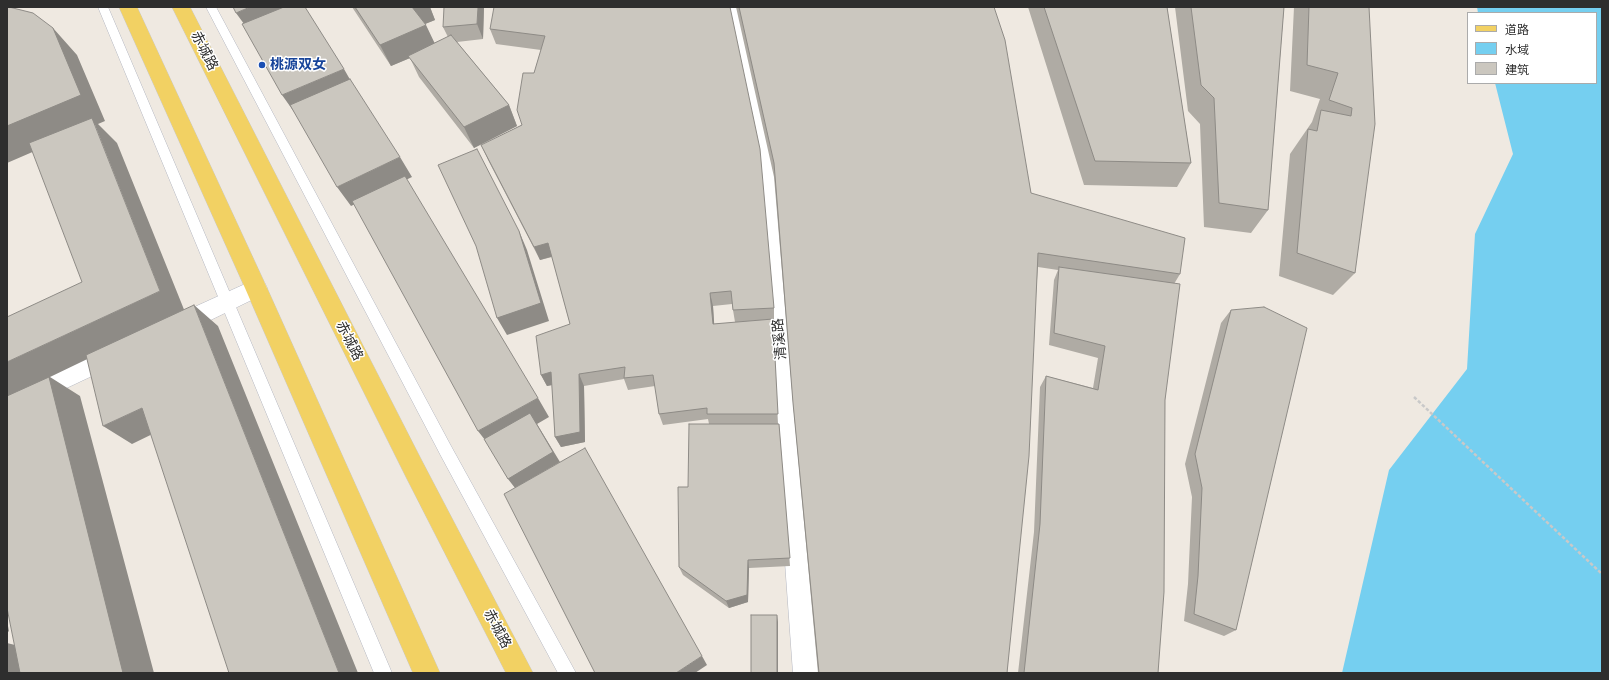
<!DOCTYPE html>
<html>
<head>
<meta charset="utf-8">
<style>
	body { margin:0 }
	#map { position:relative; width:1609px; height:680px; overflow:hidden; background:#efe9e1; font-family:"Fira Sans","Noto Sans SC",sans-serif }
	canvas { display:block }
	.frame { position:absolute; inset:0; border:8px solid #2e2e2e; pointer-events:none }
	.legend { position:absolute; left:1467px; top:12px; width:130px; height:72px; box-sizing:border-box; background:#fff; border:1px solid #ababab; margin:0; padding:5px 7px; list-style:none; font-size:12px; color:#2e2e2e }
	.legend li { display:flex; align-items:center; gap:8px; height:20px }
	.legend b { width:20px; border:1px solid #ababab }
</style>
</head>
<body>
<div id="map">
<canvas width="1609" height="680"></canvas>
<div class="frame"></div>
<ul class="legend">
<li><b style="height:5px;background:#f2d163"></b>道路</li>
<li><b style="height:11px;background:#75cff0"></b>水域</li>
<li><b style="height:11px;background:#cbc7bf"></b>建筑</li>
</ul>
</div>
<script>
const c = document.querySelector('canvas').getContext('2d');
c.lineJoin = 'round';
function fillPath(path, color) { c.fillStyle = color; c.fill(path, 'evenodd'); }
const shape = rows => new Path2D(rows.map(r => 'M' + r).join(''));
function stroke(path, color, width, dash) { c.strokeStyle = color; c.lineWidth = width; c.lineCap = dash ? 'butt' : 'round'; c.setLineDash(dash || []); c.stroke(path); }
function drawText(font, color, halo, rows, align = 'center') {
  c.font = font + ' "Fira Sans","Noto Sans SC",sans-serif'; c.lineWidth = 3; c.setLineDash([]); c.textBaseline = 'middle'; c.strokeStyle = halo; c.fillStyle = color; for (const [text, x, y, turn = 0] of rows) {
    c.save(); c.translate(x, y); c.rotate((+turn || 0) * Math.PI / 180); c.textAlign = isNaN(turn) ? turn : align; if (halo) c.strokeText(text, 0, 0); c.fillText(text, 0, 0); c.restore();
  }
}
const water = shape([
	[1477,7,1602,7,1602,673,1342,673,1389,470,1467,369,1475,234,1513,154,1495,83,1596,83,1596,13,1478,13]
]);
const path = shape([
	[1414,397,1602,574]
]);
const lane = shape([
	[98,7,108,7,392,673,374,673,98,7],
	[206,7,216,7,451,446,576,673,558,673,441,456,206,7]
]);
const street = shape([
	[724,7,742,7,777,175,819,673,793,673,757,175,724,7],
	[256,279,264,282,267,288,264,294,184,333,176,335,168,333,165,326,168,319,256,279],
	[116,344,124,347,127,354,124,361,7,416,7,395,116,344]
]);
const primary = shape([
	[119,7,137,7,267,288,440,673,413,673,245,288,119,7],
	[172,7,190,7,422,461,533,673,506,673,406,477,172,7]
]);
const wall = shape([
	[352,7,430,7,435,20,425,24,434,43,448,37,443,27,484,7,483,39,457,42,509,105,517,126,474,148,419,77,410,58,391,66],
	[730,7,774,308,774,320,773,320,778,424,779,424,790,566,749,568,748,602,729,608,683,575,679,567,688,487,709,424,708,419,663,425,659,414,655,386,628,390,624,379,584,386,585,442,561,447,555,437,552,385,547,386,541,375,570,324,552,257,540,260,488,160,481,145,522,125,534,73,541,50,496,44,490,29],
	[732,304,735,322,746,322,714,324,713,306],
	[736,7,994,7,1031,193,1180,274,1174,284,1165,400,1158,673,1018,673,1034,532,1040,387,1046,376,1093,388,1098,358,1049,345,1054,280,1058,270,1038,267,1007,673,818,673,794,414,774,177],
	[1028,7,1167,7,1191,163,1177,187,1084,185],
	[1175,7,1284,7,1268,210,1251,233,1204,227,1200,124,1188,111],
	[1294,7,1369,7,1355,273,1333,295,1279,276,1290,154,1312,122,1320,99,1290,91],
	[1231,310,1236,630,1224,636,1184,621,1188,584,1192,497,1185,464,1221,323]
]);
const shadedWall = shape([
	[250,7,298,7,247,28,236,13],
	[411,7,430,7,435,20,420,26],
	[478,7,484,7,483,39,477,24],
	[426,25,436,46,408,56,410,58,391,66,380,45],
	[53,28,77,55,105,121,98,124,117,143,185,312,50,377,80,396,154,673,122,673,7,397,7,362,160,291,95,125,7,163,7,126],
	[344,69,356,90,297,116,282,95],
	[509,105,517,126,474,148,464,127],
	[400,157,412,177,351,206,337,187],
	[519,231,527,250,549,321,507,335,497,318],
	[548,243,554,256,540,260,534,247],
	[710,293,713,306,715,336,713,324],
	[194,305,218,326,358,673,339,673],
	[551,372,557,384,547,386,541,375],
	[579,374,584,386,585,442,561,447,555,437],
	[538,398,549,417,537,424,560,462,515,488,508,479,492,449,478,431],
	[142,408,169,426,132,444,103,426],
	[748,560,749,568,748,602,729,608,726,601],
	[777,615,778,622,778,673,777,673],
	[7,621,9,631,7,633],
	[7,643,19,646,26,673,7,673],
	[702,656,707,665,695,673,676,673]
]);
const building = shape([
	[7,7,9,7,33,13,53,28,81,95,7,126,7,7],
	[233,7,250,7,236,13,233,7],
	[284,7,305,7,344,69,282,95,242,24,284,7],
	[355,7,412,7,426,25,380,45,355,7],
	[444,7,478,7,477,24,443,27,444,7],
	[494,7,730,7,760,149,774,308,733,310,731,291,710,293,713,324,773,319,778,414,707,414,707,408,659,414,653,375,624,378,625,367,579,374,580,432,555,437,551,372,541,375,536,336,570,324,548,243,534,247,481,145,522,125,517,110,523,73,534,73,545,36,490,29,494,7],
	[739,7,994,7,1005,40,1031,193,1185,238,1180,274,1038,253,1029,456,1007,673,819,673,793,403,774,163,739,7],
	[1044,7,1167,7,1191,163,1095,161,1044,7],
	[1191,7,1284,7,1268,210,1219,203,1214,98,1201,85,1191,7],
	[1309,7,1369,7,1375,124,1355,273,1297,253,1308,129,1317,131,1321,110,1351,116,1352,108,1329,100,1338,73,1307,65,1309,7],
	[451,35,509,105,464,127,408,56,451,35],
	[350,79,400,157,337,187,290,105,350,79],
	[92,118,160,291,7,362,7,317,82,282,29,143,92,118],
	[477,149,519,231,541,303,497,318,476,246,438,165,477,149],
	[405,176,538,398,478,431,352,201,405,176],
	[1059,267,1180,284,1165,400,1164,592,1158,673,1024,673,1040,524,1046,376,1098,390,1105,346,1054,333,1059,267],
	[194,305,339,673,229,673,142,408,103,426,86,355,194,305],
	[1264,307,1307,328,1236,630,1194,614,1198,576,1202,488,1195,454,1231,310,1264,307],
	[49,377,123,673,20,673,7,608,7,396,49,377],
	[530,413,553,452,508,479,484,439,530,413],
	[689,424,779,424,790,558,748,560,747,595,726,601,679,567,678,487,688,487,689,424],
	[585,448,702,656,676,673,595,673,504,494,585,448],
	[751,615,777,615,777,673,751,673,751,615]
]);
const markers = [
	[262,65,4,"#1a4fb4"]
];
const streetNames = [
	["赤城路",204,51,63],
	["清溪路",780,339,-95],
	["赤城路",349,341,63],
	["赤城路",497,629,62]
];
const transitNames = [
	["桃源双女",270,65]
];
fillPath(water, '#75cff0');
stroke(lane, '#b4b7c1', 1);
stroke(street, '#b4b7c1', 1);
stroke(primary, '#c9c9c9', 1);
stroke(path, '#c9c9c9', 2.5, [3.5, 2]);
fillPath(lane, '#fff');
fillPath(street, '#fff');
fillPath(primary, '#f2d163');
fillPath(wall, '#afaba4');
fillPath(shadedWall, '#8e8b86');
fillPath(building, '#cbc7bf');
stroke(building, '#8e8b86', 1);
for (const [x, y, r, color] of markers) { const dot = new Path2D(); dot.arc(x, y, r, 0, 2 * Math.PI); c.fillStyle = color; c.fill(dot); stroke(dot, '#fff', 1.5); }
drawText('14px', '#2e2e2e', '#fff', streetNames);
drawText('bold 14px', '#164399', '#fff', transitNames, 'left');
</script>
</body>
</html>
